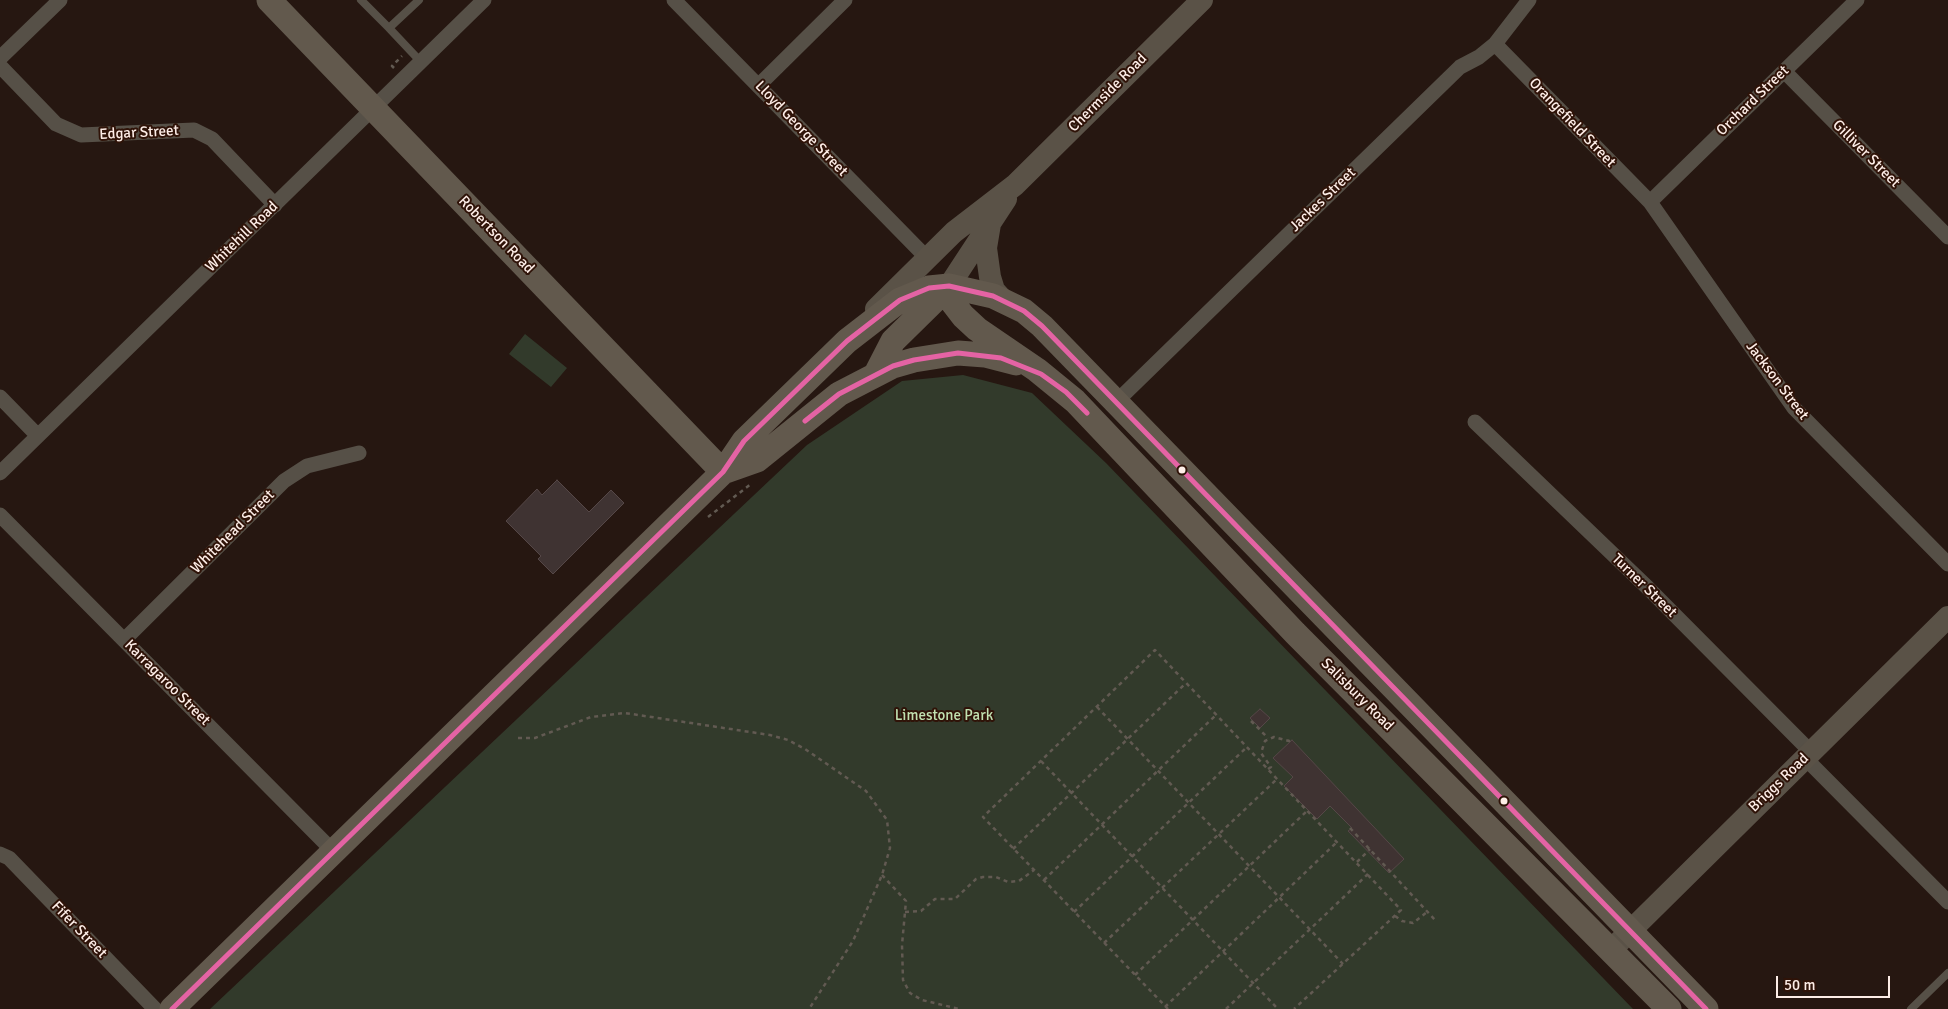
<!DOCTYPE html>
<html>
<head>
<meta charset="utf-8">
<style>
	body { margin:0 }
	#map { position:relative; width:1948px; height:1009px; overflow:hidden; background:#261711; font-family:Signika,sans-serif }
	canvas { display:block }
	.scale { position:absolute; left:1776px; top:976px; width:114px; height:22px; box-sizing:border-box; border:2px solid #fdede7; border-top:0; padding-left:6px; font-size:15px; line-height:18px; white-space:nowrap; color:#fdede7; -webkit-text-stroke:4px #2f1308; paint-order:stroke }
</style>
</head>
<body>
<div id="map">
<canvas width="1948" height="1009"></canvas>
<div class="scale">50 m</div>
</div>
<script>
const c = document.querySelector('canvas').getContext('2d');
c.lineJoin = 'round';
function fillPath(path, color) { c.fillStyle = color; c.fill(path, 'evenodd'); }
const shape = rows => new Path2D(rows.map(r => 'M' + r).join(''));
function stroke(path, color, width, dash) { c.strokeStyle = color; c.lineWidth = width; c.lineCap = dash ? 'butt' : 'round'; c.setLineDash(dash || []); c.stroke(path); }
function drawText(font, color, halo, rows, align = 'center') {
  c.font = font + ' Signika,sans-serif'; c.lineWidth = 4; c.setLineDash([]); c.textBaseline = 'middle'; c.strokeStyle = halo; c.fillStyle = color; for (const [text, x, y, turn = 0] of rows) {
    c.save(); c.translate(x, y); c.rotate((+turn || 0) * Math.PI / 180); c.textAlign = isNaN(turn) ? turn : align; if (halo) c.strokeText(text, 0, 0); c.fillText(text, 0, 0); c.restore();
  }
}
const green = shape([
	[525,334,567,368,551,387,509,354],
	[963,375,1032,393,1106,463,1633,1009,210,1009,807,445,902,381]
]);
const building = shape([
	[557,480,589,512,611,490,624,503,553,574,538,559,541,556,506,521,537,489,542,495,557,480],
	[1260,709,1270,718,1260,728,1250,718,1260,709],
	[1292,740,1404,859,1389,873,1348,831,1352,828,1330,806,1317,819,1284,786,1293,777,1273,758,1292,740]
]);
const path = shape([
	[394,68,392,66,402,56],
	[708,517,751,484],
	[1097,707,1343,964],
	[1251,721,1268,738],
	[518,738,535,738,591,717,625,713,770,735,788,740,805,749,866,791,887,820,890,848,882,875,853,941,809,1009],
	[1041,761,1278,1009],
	[1268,769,1271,767,1261,753,1265,741,1274,737,1289,741,1292,738],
	[1350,828,1436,921],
	[1013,849,1186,683],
	[1357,862,1370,849],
	[882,875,906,901,902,945,903,980,910,993,922,1000,959,1009],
	[1044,880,1216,715],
	[905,912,921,911,935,899,955,899,976,879,983,877,996,877,1008,882,1019,881,1034,870],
	[1074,912,1247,747],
	[1395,916,1402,921,1413,923,1427,912],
	[1104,943,1277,779],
	[1135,975,1308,810],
	[1165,1007,1337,842],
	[1168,1009,983,817,1155,650,1401,910,1294,1009],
	[1226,1009,1368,874]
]);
const lane = shape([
	[361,0,389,28,419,0],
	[389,28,421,62],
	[1911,1009,1948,973]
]);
const street = shape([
	[674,0,927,258],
	[1495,44,1650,202,1794,408,1948,564],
	[0,58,60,0],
	[0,66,56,124,81,135,194,130,212,139,275,205],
	[1784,71,1948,237],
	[759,85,845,0],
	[1650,202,1857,0],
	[0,397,38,436],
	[1116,402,1460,67,1479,57,1495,44,1529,0],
	[1475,422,1648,588,1811,752],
	[0,473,484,0],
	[0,515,334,852],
	[124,640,284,481,307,466,359,453],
	[1805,758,1948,902],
	[0,854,9,858,155,1009]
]);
const secondary = shape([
	[990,224,986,248,990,277,994,290,1003,300],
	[949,286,1006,199],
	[876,309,954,232,1015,185,1202,0],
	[1611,950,1948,617]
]);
const primary = shape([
	[269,0,723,472],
	[949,286,953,303,963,316,977,329,1037,370,1075,401,1295,633,1669,1009],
	[876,374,893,341,949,286],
	[723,472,757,460,839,394,893,366,914,360,958,353,985,355,1016,363],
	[172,1009,723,472,744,441,847,341,900,300,929,288,949,286,993,296,1024,311,1042,326,1706,1009]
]);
const bus1 = shape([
	[805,421,839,394,893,366,914,360,958,353,1001,358,1041,374,1066,392,1087,413],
	[172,1009,723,472,744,441,847,341,900,300,929,288,949,286,993,296,1024,311,1042,326,1706,1009]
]);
const markers = [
	[1182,470,4.5,"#fdede7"],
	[1504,801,4.5,"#fdede7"]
];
const streetNames = [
	["Chermside Road",1108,93,-45],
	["Orchard Street",1753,101,-44],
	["Orangefield Street",1572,123,46],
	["Lloyd George Street",801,129,46],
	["Edgar Street",139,133,-3],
	["Gilliver Street",1866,154,45],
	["Jackes Street",1323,200,-44],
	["Robertson Road",496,235,46],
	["Whitehill Road",242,237,-44],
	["Jackson Street",1777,381,53],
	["Whitehead Street",233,532,-45],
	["Turner Street",1644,586,44],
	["Karragaroo Street",167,683,45],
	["Salisbury Road",1357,695,45],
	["Briggs Road",1779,783,-44],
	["Fifer Street",79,930,46]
];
const parkNames = [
	["Limestone Park",944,716]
];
fillPath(green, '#323a2b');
fillPath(building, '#3f3332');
stroke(building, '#554747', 1);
stroke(path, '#625a52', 2.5, [4, 4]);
stroke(lane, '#565047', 8);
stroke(street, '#565047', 15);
stroke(secondary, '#5a5247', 22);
stroke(primary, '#62594d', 25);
stroke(bus1, '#e463a4', 5);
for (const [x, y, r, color] of markers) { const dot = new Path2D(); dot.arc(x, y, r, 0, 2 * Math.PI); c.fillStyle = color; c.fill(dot); stroke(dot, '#2f1308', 2); }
drawText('15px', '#fdede7', '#2f1308', streetNames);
drawText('15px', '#c1e1b1', '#2f1308', parkNames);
</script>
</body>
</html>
